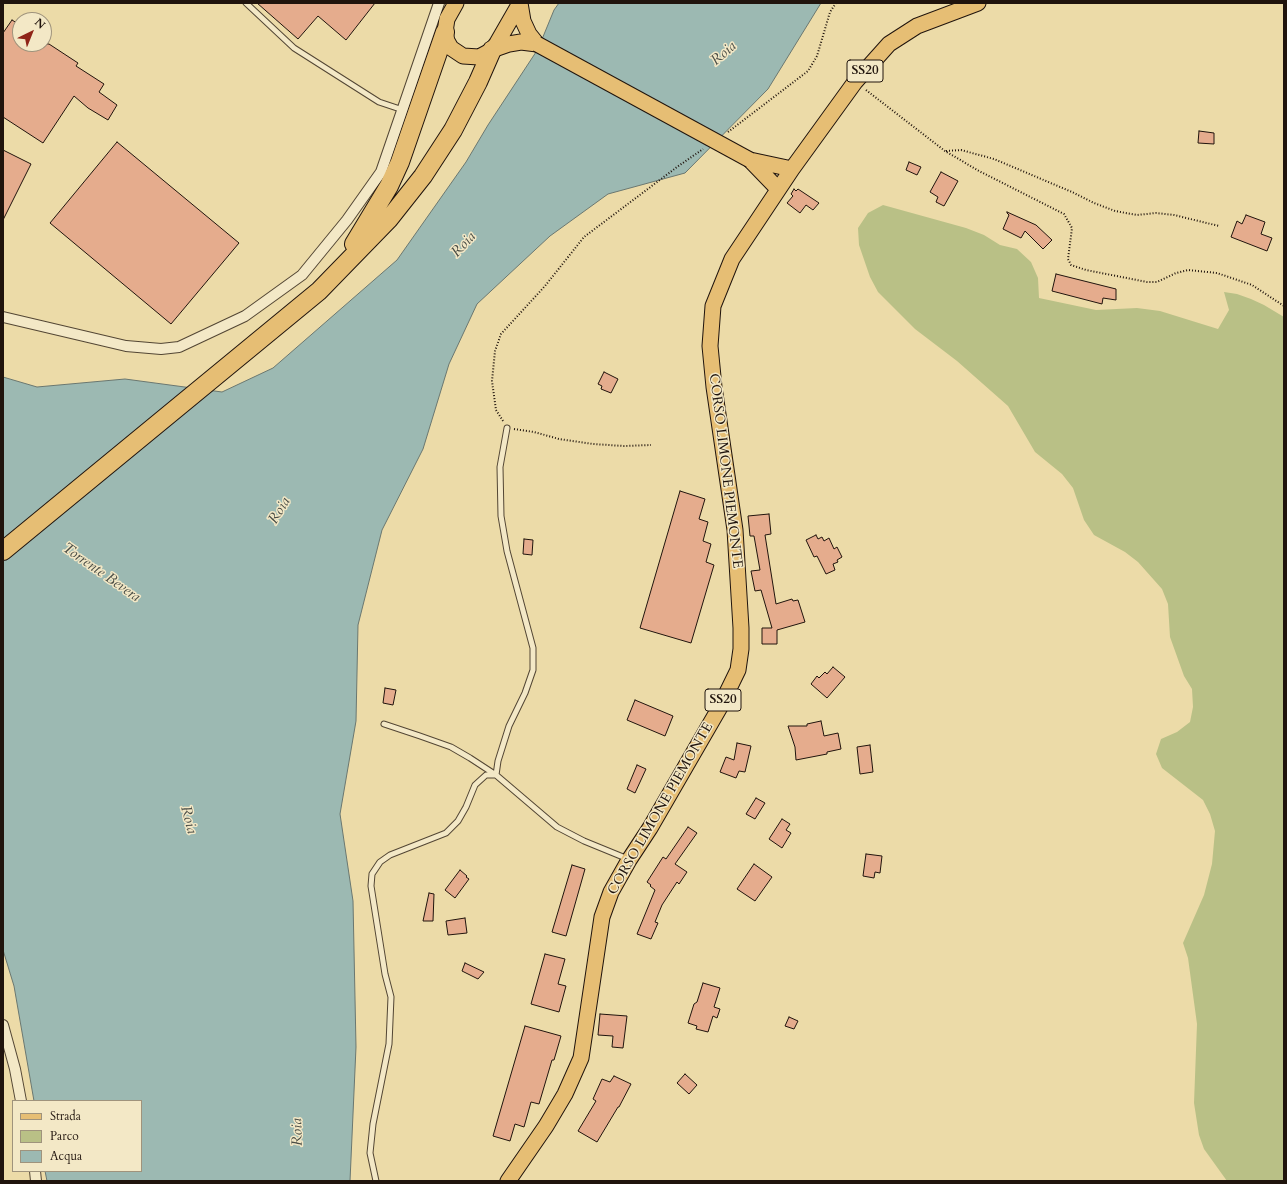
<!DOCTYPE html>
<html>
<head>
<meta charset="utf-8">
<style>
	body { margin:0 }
	#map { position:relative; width:1287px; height:1184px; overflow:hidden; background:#ecdba8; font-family:Cardo,serif }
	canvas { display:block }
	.frame { position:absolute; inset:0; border:4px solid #20140d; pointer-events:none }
	.legend { position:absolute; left:12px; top:1100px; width:130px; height:72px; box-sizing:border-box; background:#f3e8c6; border:1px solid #9f937c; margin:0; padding:5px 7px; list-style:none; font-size:12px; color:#20140d }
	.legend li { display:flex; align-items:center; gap:8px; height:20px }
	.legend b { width:20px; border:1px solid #9f937c }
	.north { position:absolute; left:12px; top:12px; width:40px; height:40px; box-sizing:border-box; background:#f3e8c6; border:1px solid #9f937c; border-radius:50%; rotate:43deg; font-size:11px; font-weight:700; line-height:16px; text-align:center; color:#20140d }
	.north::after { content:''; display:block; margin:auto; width:14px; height:18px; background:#8f2418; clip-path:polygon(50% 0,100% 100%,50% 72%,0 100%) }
</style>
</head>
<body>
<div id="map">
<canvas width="1287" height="1184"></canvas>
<div class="frame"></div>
<ul class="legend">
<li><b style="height:5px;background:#e6be74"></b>Strada</li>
<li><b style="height:11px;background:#b9c086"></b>Parco</li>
<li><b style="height:11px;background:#9cb9b2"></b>Acqua</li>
</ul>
<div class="north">N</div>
</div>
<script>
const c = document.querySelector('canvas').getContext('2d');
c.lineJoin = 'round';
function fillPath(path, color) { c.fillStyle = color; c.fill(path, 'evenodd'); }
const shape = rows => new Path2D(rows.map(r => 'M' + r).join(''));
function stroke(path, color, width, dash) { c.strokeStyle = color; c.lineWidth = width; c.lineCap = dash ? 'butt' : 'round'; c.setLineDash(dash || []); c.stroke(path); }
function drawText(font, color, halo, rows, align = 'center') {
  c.font = font + ' Cardo,serif'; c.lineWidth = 3; c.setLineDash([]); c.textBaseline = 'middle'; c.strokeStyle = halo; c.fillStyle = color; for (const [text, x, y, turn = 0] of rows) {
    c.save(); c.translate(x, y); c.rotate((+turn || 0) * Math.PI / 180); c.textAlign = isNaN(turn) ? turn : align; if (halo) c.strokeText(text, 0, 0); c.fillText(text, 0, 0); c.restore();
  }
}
const green = shape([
	[883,205,966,228,984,235,1000,245,1017,249,1031,262,1038,278,1039,298,1096,310,1137,308,1160,311,1218,329,1229,310,1224,292,1237,294,1251,299,1264,305,1284,317,1284,1181,1227,1181,1204,1149,1199,1135,1194,1103,1197,1024,1188,958,1183,943,1204,895,1212,864,1215,831,1210,814,1203,800,1162,768,1156,754,1161,739,1177,732,1190,722,1193,707,1192,689,1184,676,1170,637,1168,604,1162,589,1138,562,1125,552,1094,535,1084,520,1073,488,1062,474,1035,452,1008,406,957,361,915,329,878,292,870,277,859,245,858,228,868,213]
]);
const water = shape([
	[559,3,821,3,768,89,685,173,608,194,550,236,477,304,449,364,423,449,382,530,358,625,356,721,340,814,353,901,356,1047,350,1181,47,1181,45,1171,141,1171,141,1101,34,1101,14,986,3,950,3,377,37,387,125,379,222,392,273,368,397,260,466,162,488,125,538,49,554,10,559,3]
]);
const building = shape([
	[257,3,375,3,346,40,318,16,298,39,257,3],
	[12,20,20,25,20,44,49,44,78,63,76,66,104,84,99,92,117,105,108,120,88,108,74,96,43,143,3,117,3,33,12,20],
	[1199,131,1214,133,1214,144,1198,143,1199,131],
	[117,142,239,243,171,324,50,223,117,142],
	[3,150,31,164,3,220,3,150],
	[909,162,921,167,917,175,906,170,909,162],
	[941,172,958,181,944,206,936,202,938,197,930,192,941,172],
	[794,189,796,191,798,189,819,203,813,210,806,205,800,213,787,203,793,196,791,194,794,189],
	[1007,212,1036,225,1052,240,1043,249,1025,231,1021,238,1003,229,1009,215,1007,213,1007,212],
	[1246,215,1265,222,1261,234,1272,238,1267,251,1231,237,1237,221,1242,224,1246,215],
	[1056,274,1116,289,1116,300,1103,298,1102,304,1052,291,1056,274],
	[604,372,618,379,611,393,601,389,602,386,598,384,604,372],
	[680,491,705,499,699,519,708,522,703,541,711,544,706,562,714,565,691,643,640,628,680,491],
	[769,514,771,534,765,535,776,604,792,599,793,601,798,600,805,622,777,630,777,644,762,644,762,628,772,628,761,590,755,591,751,571,760,570,754,536,750,536,748,516,769,514],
	[816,535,818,539,822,537,824,541,829,538,834,549,837,547,842,557,837,560,838,562,833,564,835,570,826,574,817,556,814,557,806,540,816,535],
	[524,539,533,540,532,555,523,554,524,539],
	[833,667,845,677,827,698,811,684,817,676,819,678,825,672,827,674,833,667],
	[385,688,396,690,393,705,383,703,385,688],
	[635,700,673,716,665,736,627,720,635,700],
	[821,721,824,736,838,733,841,749,827,752,827,754,796,760,795,747,788,726,807,726,807,724,821,721],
	[737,743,751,746,745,772,739,771,736,778,720,772,726,757,734,760,737,743],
	[870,745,873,772,860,774,857,747,870,745],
	[637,765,646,769,635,793,627,789,637,765],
	[756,798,765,803,755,819,746,814,756,798],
	[782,819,790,824,786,830,791,833,782,848,769,839,782,819],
	[688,827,697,833,675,864,687,872,679,884,677,882,662,905,655,922,658,923,651,939,637,934,655,890,650,886,651,885,647,882,663,857,666,859,688,827],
	[866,854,882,856,880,873,875,872,874,878,863,876,866,854],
	[754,864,772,877,755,901,737,889,754,864],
	[572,865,585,869,566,936,552,932,572,865],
	[460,870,467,876,466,877,469,879,455,898,445,890,460,870],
	[429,893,434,894,433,921,423,921,429,893],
	[465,918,467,933,448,935,446,921,465,918],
	[545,954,565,959,558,984,566,986,559,1012,531,1004,545,954],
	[465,963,484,972,478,979,462,971,465,963],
	[703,983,720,988,714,1007,720,1009,717,1018,713,1016,708,1032,696,1029,697,1026,688,1023,694,1004,697,1002,703,983],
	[600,1014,627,1016,623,1048,612,1047,613,1036,598,1035,600,1014],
	[789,1017,798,1021,794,1029,785,1026,789,1017],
	[525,1026,561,1036,554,1060,552,1060,539,1104,531,1102,524,1127,515,1124,510,1141,493,1136,525,1026],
	[685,1074,697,1085,689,1094,677,1083,685,1074],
	[614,1076,631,1084,619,1107,618,1107,597,1142,578,1131,596,1101,593,1099,602,1079,610,1082,614,1076]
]);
const path = shape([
	[866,90,945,151,979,171,1064,214,1072,228,1068,259,1071,265,1086,270,1147,282,1157,282,1176,273,1188,270,1217,273,1252,285,1284,306],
	[728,132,808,71,817,56,830,12,836,3],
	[946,151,961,150,994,159,1072,192,1094,203,1115,211,1137,215,1156,213,1174,215,1219,226],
	[503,421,496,410,492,381,495,351,501,334,545,286,584,237,677,167,703,149],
	[514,429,534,432,559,439,593,444,624,446,651,445]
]);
const lane = shape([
	[246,3,294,48,379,102,403,110],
	[384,724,420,736,451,747,470,758,496,775,557,827,584,841,628,859],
	[376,1181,370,1153,373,1124,389,1044,391,997,385,974,371,886,372,874,380,862,390,855,446,833,458,821,466,807,475,785,486,775,496,775,498,761,509,726,525,693,533,670,533,648,507,551,501,516,500,467,507,428]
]);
const street = shape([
	[3,317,126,346,161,349,179,347,245,316,302,275,347,220,381,172,439,3],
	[3,1025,15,1069,21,1101],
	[35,1171,36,1181]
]);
const primary = shape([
	[456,3,447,19,445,32,447,41,451,48,463,56,479,57,492,50,509,44,521,42,537,44],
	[520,3,523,21,529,34,537,44],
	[492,50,497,43,520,3],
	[750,160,792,169],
	[750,160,778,189],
	[508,1181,546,1126,565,1094,581,1058,602,917,611,892,629,860,650,828,720,707,738,670,741,649,741,628,735,530,714,387,710,346,713,306,732,259,792,169,855,82,889,44,917,26,978,3]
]);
const highway = shape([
	[354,244,389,186,400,162,445,32],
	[3,551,319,291,389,219,423,176,453,130,478,82,492,50]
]);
const primaryBridge = shape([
	[537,44,750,160]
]);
const shields = [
	[865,71,36],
	[723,700,36]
];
const shieldNames = [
	["SS20",865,71],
	["SS20",723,700]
];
const streetNames = [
	["CORSO LIMONE PIEMONTE",725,471,83],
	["CORSO LIMONE PIEMONTE",661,809,-60]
];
const waterNames = [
	["Roia",724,54,-41],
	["Roia",464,245,-47],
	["Roia",280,511,-59],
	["Torrente Bevera",101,573,35],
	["Roia",188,820,75],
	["Roia",298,1132,-91]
];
fillPath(green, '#b9c086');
fillPath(water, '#9cb9b2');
stroke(water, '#6a7770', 1);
fillPath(building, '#e5ac8d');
stroke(building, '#20140d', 1);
stroke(lane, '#534634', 7);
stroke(street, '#534634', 12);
stroke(primary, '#20140d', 17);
stroke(highway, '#20140d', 20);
stroke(path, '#20140d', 2, [1, 2]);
stroke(lane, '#f3e8c6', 5);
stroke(street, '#f3e8c6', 10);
stroke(primary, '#e6be74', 15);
stroke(highway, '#e6be74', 18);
stroke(primaryBridge, '#20140d', 17, []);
stroke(primaryBridge, '#e6be74', 15);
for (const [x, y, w] of shields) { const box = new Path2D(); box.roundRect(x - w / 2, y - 11, w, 22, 3); c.fillStyle = '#f3e8c6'; c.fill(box); stroke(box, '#20140d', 1); }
drawText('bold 13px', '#20140d', null, shieldNames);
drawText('14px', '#20140d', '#f3e8c6', streetNames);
drawText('italic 15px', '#4b4e47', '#f3e8c6', waterNames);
</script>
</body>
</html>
